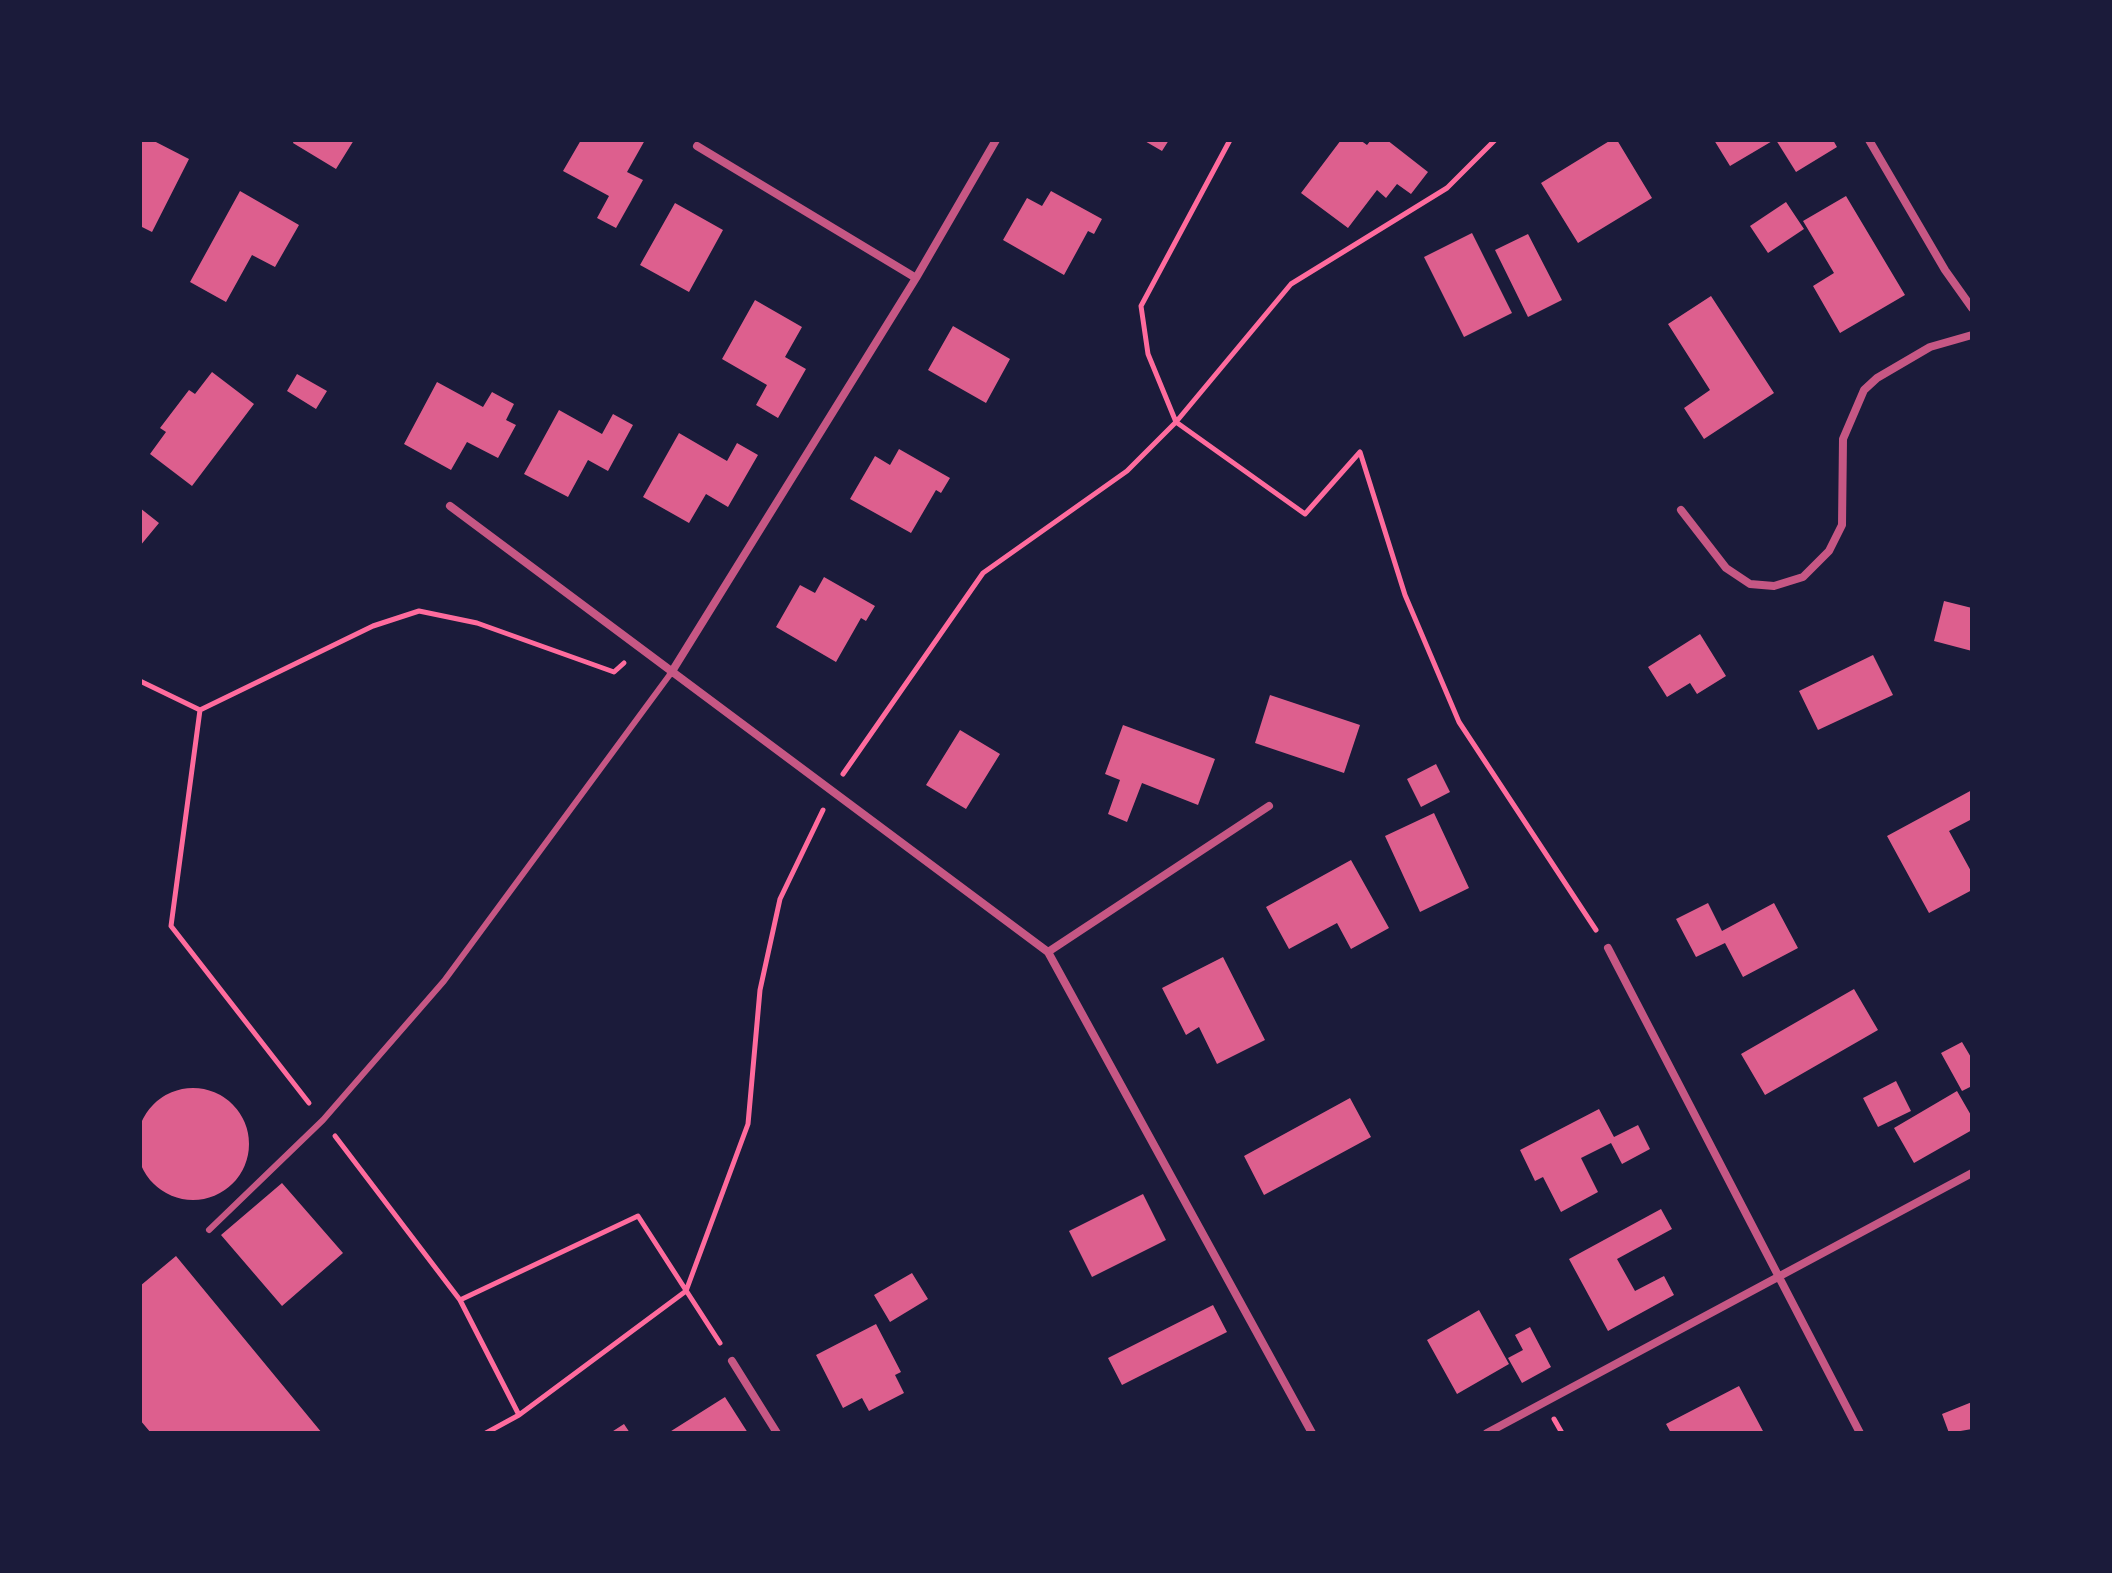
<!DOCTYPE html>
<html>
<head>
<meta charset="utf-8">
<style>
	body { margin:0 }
	#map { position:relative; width:2112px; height:1573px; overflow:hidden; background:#1b1b3a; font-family:"Nunito Sans",sans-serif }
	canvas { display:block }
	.frame { position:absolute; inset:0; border:142px solid #1b1b3a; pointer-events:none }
</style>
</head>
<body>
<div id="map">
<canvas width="2112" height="1573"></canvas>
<div class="frame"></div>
</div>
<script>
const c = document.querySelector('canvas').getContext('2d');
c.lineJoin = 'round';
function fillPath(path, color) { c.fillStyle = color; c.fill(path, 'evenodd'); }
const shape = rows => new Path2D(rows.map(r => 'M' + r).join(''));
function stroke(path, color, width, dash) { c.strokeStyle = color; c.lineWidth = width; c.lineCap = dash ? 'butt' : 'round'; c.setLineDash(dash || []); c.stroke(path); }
const building = shape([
	[140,140,152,140,189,159,152,232,140,226],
	[294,140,354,140,336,169,293,143],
	[581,140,645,140,627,172,643,180,616,228,597,218,609,196,563,171],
	[1143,140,1169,140,1162,151],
	[1341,140,1360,140,1367,145,1371,140,1387,140,1428,172,1411,194,1397,184,1386,198,1377,190,1348,228,1301,193],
	[1611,140,1617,140,1652,198,1578,243,1541,183],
	[1714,140,1774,140,1730,166],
	[1776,140,1833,140,1837,147,1796,172],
	[240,191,299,225,275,267,252,255,226,302,190,282],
	[1051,191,1102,219,1094,234,1088,231,1064,275,1003,240,1027,198,1042,206],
	[1846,196,1905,295,1840,333,1813,286,1834,273,1803,221],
	[1786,202,1804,229,1768,253,1750,226],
	[675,203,723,230,689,292,640,265],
	[1472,233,1512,313,1464,337,1424,257],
	[1528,234,1562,300,1528,317,1495,250],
	[1711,296,1774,393,1704,439,1684,408,1710,390,1668,324],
	[755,300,802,327,785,357,806,369,778,418,756,405,767,385,722,359],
	[953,326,1010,359,986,403,928,370],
	[212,372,254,404,192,486,150,454,166,432,160,428,189,390,195,394],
	[297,374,327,391,316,409,287,391],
	[437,382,483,407,492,392,514,404,506,420,516,425,498,458,467,442,451,470,404,444],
	[559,410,602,434,613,414,633,425,608,471,588,460,568,497,524,474],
	[679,433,727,461,737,443,758,455,728,507,706,494,689,523,643,497],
	[899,449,950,478,941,493,936,490,911,533,850,499,875,456,890,465],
	[140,508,159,523,140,546],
	[824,577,875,606,866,621,861,618,836,662,776,627,800,585,815,593],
	[1944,601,1972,608,1972,651,1934,641],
	[1700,634,1726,676,1697,694,1690,683,1667,697,1648,667],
	[1873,655,1893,695,1818,730,1799,691],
	[1270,695,1360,725,1344,773,1255,743],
	[1123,725,1215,759,1198,805,1142,783,1127,822,1108,814,1120,780,1105,774],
	[960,730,1000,754,966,809,926,785],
	[1436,764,1450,792,1421,807,1407,779],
	[1972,790,1972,819,1949,831,1972,873,1972,890,1929,913,1887,836],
	[1434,813,1469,888,1420,912,1385,836],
	[1351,860,1389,928,1351,949,1337,923,1289,949,1266,907],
	[1708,903,1722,931,1774,903,1798,948,1743,977,1725,943,1696,957,1676,919],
	[1223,957,1265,1040,1217,1064,1199,1027,1186,1035,1162,988],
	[1854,989,1878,1030,1765,1095,1741,1054],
	[1962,1042,1972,1059,1972,1086,1962,1091,1941,1053],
	[1896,1081,1911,1111,1878,1127,1863,1098],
	'137 1144a56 56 0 1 1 112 0a56 56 0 1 1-112 0Z',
	[1957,1091,1972,1117,1972,1130,1914,1163,1894,1128],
	[1350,1098,1371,1137,1264,1195,1244,1156],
	[1599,1109,1614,1137,1638,1125,1650,1149,1622,1164,1611,1143,1581,1158,1598,1192,1561,1212,1543,1177,1535,1181,1520,1150],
	[282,1183,343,1253,282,1306,221,1235],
	[1143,1194,1166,1240,1092,1277,1069,1231],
	[1661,1209,1672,1229,1617,1259,1635,1291,1664,1276,1674,1295,1608,1331,1569,1259],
	[176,1256,322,1433,151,1433,140,1420,140,1286],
	[912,1273,928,1299,890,1322,874,1295],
	[1213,1305,1227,1332,1122,1385,1108,1358],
	[1479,1310,1509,1364,1457,1394,1427,1340],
	[876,1324,901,1372,895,1375,904,1393,869,1411,862,1398,843,1408,816,1355],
	[1530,1327,1551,1367,1522,1383,1508,1358,1523,1350,1515,1335],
	[1739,1386,1764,1433,1671,1433,1666,1424],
	[725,1397,748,1433,668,1433],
	[1972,1402,1972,1429,1949,1433,1942,1414],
	[624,1424,630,1433,610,1433]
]);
const path = shape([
	[1230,140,1141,306,1148,354,1176,422,1291,284,1447,188,1495,140],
	[140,681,200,710,171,926,309,1103],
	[200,710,373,626,419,611,477,623,614,672,624,663],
	[843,774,983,573,1127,471,1176,422,1305,514,1360,452,1405,595,1459,722,1596,930],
	[335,1136,460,1300,638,1216,720,1343],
	[460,1300,519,1415,486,1433],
	[519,1415,686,1291,748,1124,760,990,780,899,823,810],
	[1554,1419,1562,1433]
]);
const service = shape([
	[209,1230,323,1120,444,981,671,673]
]);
const minor = shape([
	[1869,140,1945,270,1972,308],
	[697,146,916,278],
	[450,506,1048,952,1312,1433],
	[1681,510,1726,568,1750,584,1774,586,1803,577,1829,551,1842,525,1843,439,1864,390,1877,378,1930,347,1972,335],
	[671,673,916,278,996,140],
	[1608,948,1860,1433],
	[1048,952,1269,806],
	[732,1361,777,1433],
	[1487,1433,1972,1173]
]);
fillPath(building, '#dd5f8e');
stroke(path, '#ff6b9d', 5);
stroke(service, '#c65784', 6);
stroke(minor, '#c65784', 8);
</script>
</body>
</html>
